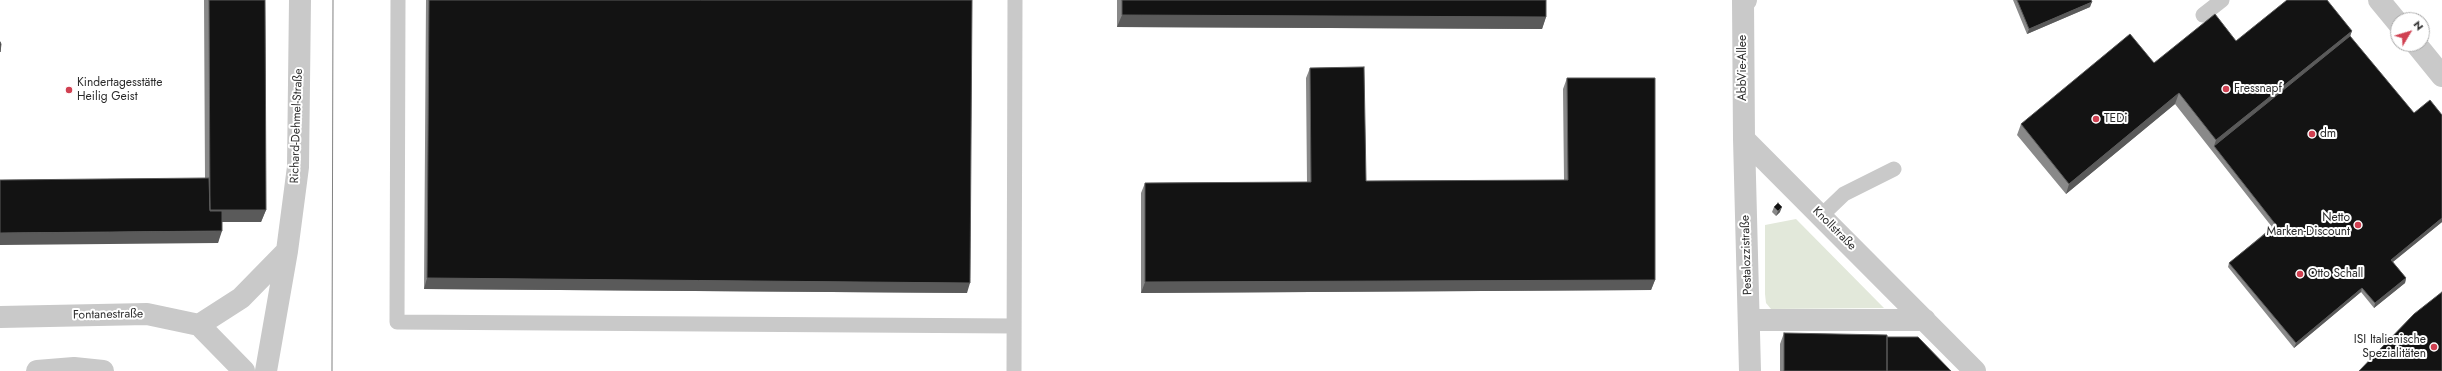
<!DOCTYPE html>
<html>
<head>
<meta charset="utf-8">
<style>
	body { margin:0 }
	#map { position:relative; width:2442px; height:371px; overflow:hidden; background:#fff; font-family:Jost,sans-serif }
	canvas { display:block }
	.north { position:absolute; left:2390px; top:12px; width:40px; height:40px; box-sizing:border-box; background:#fff; border:1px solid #ababab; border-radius:50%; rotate:52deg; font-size:11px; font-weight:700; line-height:16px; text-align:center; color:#2c2c2c }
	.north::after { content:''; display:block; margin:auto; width:14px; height:18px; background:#d04051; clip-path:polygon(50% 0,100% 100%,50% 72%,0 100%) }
</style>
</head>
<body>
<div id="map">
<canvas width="2442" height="371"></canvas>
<div class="north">N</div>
</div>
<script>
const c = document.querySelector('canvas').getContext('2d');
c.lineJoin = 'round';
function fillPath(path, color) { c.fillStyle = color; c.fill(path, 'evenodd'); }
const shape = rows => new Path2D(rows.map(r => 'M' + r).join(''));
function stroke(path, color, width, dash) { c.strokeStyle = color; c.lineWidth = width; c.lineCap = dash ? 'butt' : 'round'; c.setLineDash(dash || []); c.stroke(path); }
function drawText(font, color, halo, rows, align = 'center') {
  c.font = font + ' Jost,sans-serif'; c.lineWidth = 4; c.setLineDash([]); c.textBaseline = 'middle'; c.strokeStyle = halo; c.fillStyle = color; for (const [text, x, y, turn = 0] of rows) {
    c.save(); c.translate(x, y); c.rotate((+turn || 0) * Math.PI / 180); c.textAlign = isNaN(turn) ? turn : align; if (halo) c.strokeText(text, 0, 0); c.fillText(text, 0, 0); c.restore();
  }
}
const green = shape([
	[1796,219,1884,308,1771,309,1766,303,1765,294,1765,225]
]);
const lane = shape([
	[398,0,397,322,1014,326],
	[2203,15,2222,0],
	[1821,216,1844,194,1894,169],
	[1014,371,1015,0]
]);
const street = shape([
	[1746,0,1743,1,1744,139,1750,371],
	[2379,0,2398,23],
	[2416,44,2442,76],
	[1744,139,1975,371],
	[0,317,147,314,199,325,244,371],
	[1749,320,1925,320],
	[199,325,241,298,287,251],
	[37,371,74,368,103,371],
	[266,371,287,251,298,167,300,0]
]);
const tram = shape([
	[332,371,333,0]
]);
const wall = shape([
	[204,0,265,0,266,210,261,222,222,222,218,243,205,178],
	[426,0,972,0,967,293,424,289],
	[1117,0,1546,0,1546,17,1542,29,1117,27],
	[2013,0,2091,0,2090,7,2027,34],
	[2352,31,2350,36,2442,222,2393,262,2406,278,2405,283,2374,308,2361,292,2294,348,2228,267,2229,263,2272,227,2175,104,2066,194,2017,135,2021,124,2154,63,2236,41],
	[1310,68,1366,181,1564,180,1563,89,1567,78,1655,280,1651,290,1141,293,1141,193,1145,183,1307,182,1306,78],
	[1774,207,1780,212,1776,216,1772,212],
	[1784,333,1887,337,1951,371,1780,371,1780,344]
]);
const shadedWall = shape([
	[2092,2,2090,7,2027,34,2029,29],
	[1122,15,1546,17,1542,29,1117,27],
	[2352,31,2348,41,2214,146,2216,140],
	[2179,93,2175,104,2066,194,2069,184],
	[1782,207,1780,212,1776,216,1778,211],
	[210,210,266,210,261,222,205,222],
	[2442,218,2442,222,2389,265,2391,260],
	[222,231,218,243,0,245,0,233],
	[427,278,970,283,967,293,424,289],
	[2406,278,2405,283,2374,308,2375,303],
	[1655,280,1651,290,1141,293,1145,282],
	[2362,288,2361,292,2294,348,2296,343]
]);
const building = shape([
	[209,0,265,0,266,210,210,210,209,0],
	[429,0,972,0,970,283,427,278,429,0],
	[1122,0,1546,0,1546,17,1122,15,1122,0],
	[2017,0,2091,0,2092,2,2029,29,2017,0],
	[2287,0,2327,0,2352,31,2216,140,2179,93,2069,184,2021,124,2130,34,2154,63,2215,14,2236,41,2287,0],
	[2350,36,2414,113,2430,100,2442,115,2442,218,2391,260,2406,278,2375,303,2362,288,2296,343,2229,263,2276,225,2214,146,2350,36],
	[0,42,1,44,0,52,0,42],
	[1364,67,1366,181,1568,180,1567,78,1655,78,1655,280,1145,282,1145,183,1311,182,1310,68,1364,67],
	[209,178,210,211,222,211,222,231,0,233,0,180,209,178],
	[1778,203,1782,207,1778,211,1774,207,1778,203],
	[2442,292,2442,371,2359,371,2414,314,2442,292],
	[1784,333,1887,335,1887,371,1784,371,1784,333],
	[1887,337,1918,337,1951,371,1887,371,1887,337]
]);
const markers = [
	[2226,89,4,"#d04051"],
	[69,90,4,"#d04051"],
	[2096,119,4,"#d04051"],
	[2312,134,4,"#d04051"],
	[2358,225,4,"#d04051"],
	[2300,274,4,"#d04051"],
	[2434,347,4,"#d04051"]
];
const streetNames = [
	["AbbVie-Allee",1743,68,-90],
	["Richard-Dehmel-Straße",297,126,-88],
	["Knollstraße",1834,229,45],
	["Pestalozzistraße",1747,255,-92],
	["Fontanestraße",108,315,-1]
];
const poiNames = [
	["Kindertagesstätte",77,83],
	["Heilig Geist",77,97],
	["Fressnapf",2234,89],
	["TEDi",2104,119],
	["dm",2320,134],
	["Netto",2350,218,"right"],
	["Marken-Discount",2350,232,"right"],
	["Otto Schall",2308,274],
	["ISI Italienische",2426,340,"right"],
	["Spezialitäten",2426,354,"right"]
];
fillPath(green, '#e2e8da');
stroke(lane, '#c9c9c9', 15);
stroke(street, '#c9c9c9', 22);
stroke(tram, '#818181', 1);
fillPath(wall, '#898989');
fillPath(shadedWall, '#5a5a5a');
fillPath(building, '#131313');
stroke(building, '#5a5a5a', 1);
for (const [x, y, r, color] of markers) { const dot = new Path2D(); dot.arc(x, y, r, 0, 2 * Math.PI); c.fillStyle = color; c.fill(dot); stroke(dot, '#fff', 1.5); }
drawText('12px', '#2c2c2c', '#fff', streetNames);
drawText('12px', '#2c2c2c', '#fff', poiNames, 'left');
</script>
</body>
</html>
